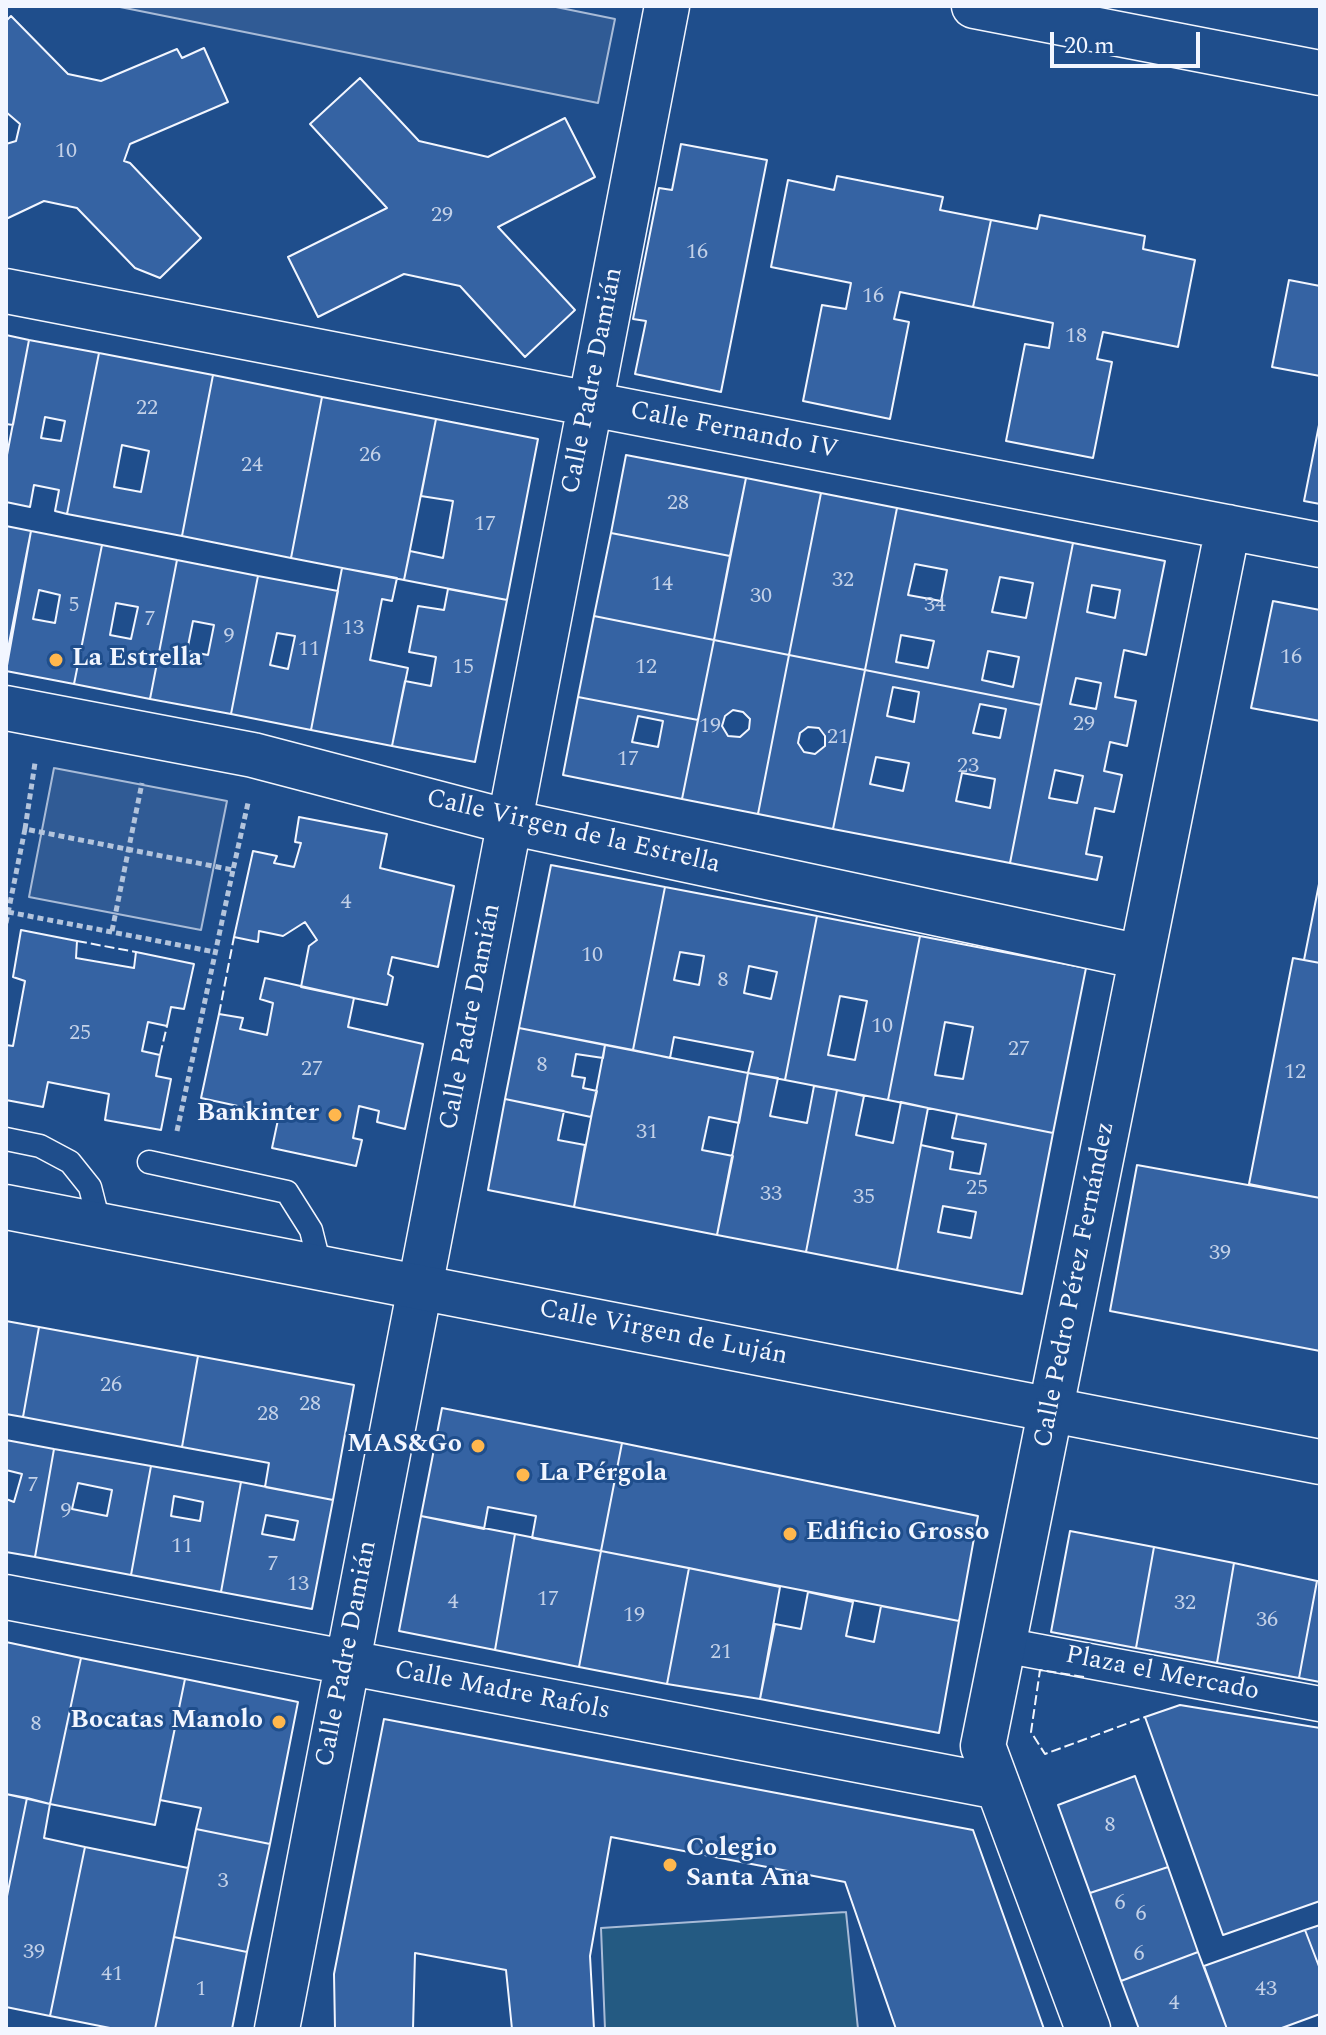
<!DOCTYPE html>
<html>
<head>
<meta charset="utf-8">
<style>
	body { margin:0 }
	#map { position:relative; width:1326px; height:2035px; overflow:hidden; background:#1f4e8c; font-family:Spectral,serif }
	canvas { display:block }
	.frame { position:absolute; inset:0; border:8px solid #f2f6ff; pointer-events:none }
	.scale { position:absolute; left:1050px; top:32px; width:150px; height:36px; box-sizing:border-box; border:4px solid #f2f6ff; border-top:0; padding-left:10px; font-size:24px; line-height:28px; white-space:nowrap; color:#f2f6ff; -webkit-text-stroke:6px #1f4e8c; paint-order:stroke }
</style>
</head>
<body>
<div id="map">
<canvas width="1326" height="2035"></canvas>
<div class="frame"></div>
<div class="scale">20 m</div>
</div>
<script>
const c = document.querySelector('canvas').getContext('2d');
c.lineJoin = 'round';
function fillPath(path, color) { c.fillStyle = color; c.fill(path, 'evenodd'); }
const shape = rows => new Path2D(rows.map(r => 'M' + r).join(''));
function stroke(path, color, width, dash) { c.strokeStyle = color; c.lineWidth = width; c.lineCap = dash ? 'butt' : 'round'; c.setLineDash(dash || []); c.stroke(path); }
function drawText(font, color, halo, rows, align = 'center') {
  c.font = font + ' Spectral,serif'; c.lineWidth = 6; c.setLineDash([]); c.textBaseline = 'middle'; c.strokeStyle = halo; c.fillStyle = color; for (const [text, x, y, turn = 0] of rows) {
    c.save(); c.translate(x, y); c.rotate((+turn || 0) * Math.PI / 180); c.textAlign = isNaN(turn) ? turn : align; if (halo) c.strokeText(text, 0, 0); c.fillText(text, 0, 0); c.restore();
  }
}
const green = shape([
	[846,1912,858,2029,605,2029,601,1928,846,1912]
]);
const parking = shape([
	[115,6,551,6,615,19,598,103,115,6],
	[54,768,227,801,201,930,29,897,54,768]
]);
const building = shape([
	[11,16,68,74,101,81,177,49,182,58,204,48,228,102,130,144,124,161,130,163,201,238,160,278,135,268,77,208,44,201,6,219,6,144,16,141,20,124,6,112,6,21,11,16],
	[360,78,419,141,488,157,565,118,595,177,498,227,575,310,525,357,460,286,404,274,318,317,288,257,387,208,310,124,360,78],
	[681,144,767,160,721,392,635,374,646,321,633,319,659,188,672,190,681,144],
	[837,176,943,197,940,210,991,220,973,307,900,292,894,319,909,322,890,419,803,401,822,305,846,309,851,283,771,267,788,180,834,190,837,176],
	[1040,215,1145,236,1143,249,1195,260,1178,347,1103,332,1097,359,1112,362,1093,458,1006,441,1025,344,1049,348,1053,323,973,307,991,220,1037,229,1040,215],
	[1289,280,1320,286,1320,376,1272,367,1289,280],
	[6,335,29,340,13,425,6,424,6,335],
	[29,340,99,353,67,514,55,511,59,490,34,485,30,507,6,502,6,460,29,340],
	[45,417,65,421,61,441,41,438,45,417],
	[99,353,213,375,182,536,67,514,99,353],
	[122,445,149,451,141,492,114,487,122,445],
	[213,375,322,397,291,558,182,536,213,375],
	[322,397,436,419,404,580,291,558,322,397],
	[436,419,538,439,507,600,404,580,410,551,443,558,453,501,421,496,436,419],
	[1320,420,1320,504,1304,501,1320,420],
	[626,455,746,478,730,556,611,533,626,455],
	[746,478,821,493,789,655,714,640,746,478],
	[821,493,897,508,865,670,789,655,821,493],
	[897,508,1073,543,1041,705,865,670,897,508],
	[915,564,947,570,941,601,908,595,915,564],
	[1000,577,1033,583,1026,618,992,612,1000,577],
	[901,635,934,641,928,668,896,662,901,635],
	[988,651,1019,657,1013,687,982,680,988,651],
	[6,526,31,531,6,659,6,526],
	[31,531,102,545,74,684,6,671,31,531],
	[39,590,60,595,55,623,33,619,39,590],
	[611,533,730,556,714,640,594,616,611,533],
	[1073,543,1165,561,1146,655,1124,650,1115,697,1136,701,1127,746,1110,742,1104,771,1122,775,1114,812,1095,808,1086,854,1102,857,1097,880,1010,863,1073,543],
	[1092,585,1120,590,1115,618,1087,612,1092,585],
	[1076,678,1101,683,1096,709,1070,704,1076,678],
	[1055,770,1083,776,1077,803,1049,798,1055,770],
	[102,545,177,560,150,699,74,684,102,545],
	[116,603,138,607,131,639,110,635,116,603],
	[177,560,258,576,231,714,150,699,177,560],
	[193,621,214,625,208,655,187,651,193,621],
	[342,568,397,578,392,601,382,599,370,660,408,668,392,746,311,730,342,568],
	[258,576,338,591,311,730,231,714,258,576],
	[277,633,295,636,288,669,270,665,277,633],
	[448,589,507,600,475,762,392,746,405,681,431,686,436,657,409,652,418,606,444,610,448,589],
	[1273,601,1320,610,1320,721,1251,708,1273,601],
	[594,616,714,640,698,720,578,697,594,616],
	[714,640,789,655,758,814,682,799,714,640],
	[733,710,743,712,750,719,749,729,740,737,728,736,722,726,725,716,733,710],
	[789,655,865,670,833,829,758,814,789,655],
	[808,727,819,728,825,736,825,746,815,754,804,752,798,743,800,733,808,727],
	[865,670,1041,705,1010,863,833,829,865,670],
	[893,687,919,692,914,722,887,716,893,687],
	[980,704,1006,709,1000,738,973,733,980,704],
	[876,757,909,763,903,791,870,784,876,757],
	[962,773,995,779,990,808,956,801,962,773],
	[578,697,698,720,682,799,563,775,578,697],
	[638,716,663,721,658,747,632,742,638,716],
	[299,817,387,834,380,868,454,886,438,967,392,957,388,974,393,977,387,1005,301,987,309,946,317,940,305,922,283,936,259,931,258,942,234,937,253,851,277,856,274,863,294,867,301,843,295,842,299,817],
	[551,865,665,887,633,1050,519,1028,551,865],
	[1320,879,1320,963,1304,960,1320,879],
	[665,887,817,916,785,1080,748,1073,753,1052,674,1037,670,1058,633,1050,665,887],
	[680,952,704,956,699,985,674,980,680,952],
	[749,966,777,972,771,999,744,993,749,966],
	[817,916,920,936,888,1100,785,1080,817,916],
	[840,996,867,1001,855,1060,828,1055,840,996],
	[21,930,77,941,76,958,134,968,136,952,194,964,184,1009,171,1007,167,1026,148,1022,142,1051,160,1055,156,1076,171,1079,161,1130,105,1120,109,1094,48,1082,43,1107,6,1100,6,1045,13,1046,25,981,13,977,21,930],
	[920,936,1086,968,1053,1133,888,1100,920,936],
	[945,1022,973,1027,963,1079,935,1075,945,1022],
	[1293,958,1320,963,1320,1198,1249,1184,1293,958],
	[265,978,354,998,348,1027,423,1044,405,1129,377,1122,379,1111,359,1106,353,1138,362,1140,356,1166,272,1148,279,1115,201,1098,219,1014,243,1018,240,1029,267,1035,273,1003,260,999,265,978],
	[519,1028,605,1045,603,1058,576,1054,572,1076,585,1078,583,1088,597,1091,591,1117,505,1099,519,1028],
	[605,1045,748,1073,739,1123,709,1117,702,1150,733,1156,717,1235,574,1207,605,1045],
	[748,1073,778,1078,770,1116,807,1123,814,1086,837,1090,806,1252,717,1235,748,1073],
	[837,1090,864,1096,856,1135,893,1143,901,1102,928,1108,897,1270,806,1252,837,1090],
	[505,1099,564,1111,558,1140,585,1145,574,1207,488,1190,505,1099],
	[957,1114,1053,1133,1022,1294,897,1270,921,1145,953,1152,950,1169,980,1174,986,1144,952,1138,957,1114],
	[943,1206,976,1212,971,1238,938,1232,943,1206],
	[1137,1165,1320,1198,1320,1351,1110,1311,1137,1165],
	[6,1321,39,1327,23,1417,6,1414,6,1321],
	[39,1327,198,1356,182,1447,23,1417,39,1327],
	[198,1356,354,1385,333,1500,265,1487,269,1463,182,1447,198,1356],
	[442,1408,622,1443,601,1551,532,1538,536,1516,488,1507,484,1529,421,1516,442,1408],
	[6,1440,54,1449,35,1557,6,1552,6,1499,14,1502,22,1474,6,1470,6,1440],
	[622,1443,978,1516,959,1621,601,1551,622,1443],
	[54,1449,151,1466,131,1575,35,1557,54,1449],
	[78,1483,112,1490,107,1516,72,1509,78,1483],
	[151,1466,241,1482,221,1592,131,1575,151,1466],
	[174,1496,203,1502,200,1521,171,1516,174,1496],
	[241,1482,333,1500,312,1609,221,1592,241,1482],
	[266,1515,298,1521,294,1540,262,1534,266,1515],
	[421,1516,515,1534,495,1650,399,1631,421,1516],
	[1070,1531,1154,1547,1136,1648,1051,1632,1070,1531],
	[515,1534,601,1551,579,1667,495,1650,515,1534],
	[1154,1547,1234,1563,1217,1663,1136,1648,1154,1547],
	[601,1551,689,1568,667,1684,579,1667,601,1551],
	[1234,1563,1317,1581,1299,1678,1217,1663,1234,1563],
	[689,1568,780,1587,760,1699,667,1684,689,1568],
	[1317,1581,1320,1581,1320,1682,1299,1678,1317,1581],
	[808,1592,853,1602,846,1636,874,1642,881,1606,959,1621,939,1733,760,1699,775,1624,801,1629,808,1592],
	[6,1642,81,1658,50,1804,6,1794,6,1642],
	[81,1658,185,1679,155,1825,50,1804,81,1658],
	[185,1679,298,1702,270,1844,196,1829,201,1808,160,1800,185,1679],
	[1180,1705,1320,1728,1320,1901,1223,1935,1145,1717,1180,1705],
	[384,1719,973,1830,1044,2029,896,2029,845,1882,611,1837,590,1956,594,2029,512,2029,506,1970,415,1953,413,2029,335,2029,334,1974,384,1719],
	[1135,1776,1168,1867,1090,1893,1058,1805,1135,1776],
	[6,1794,27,1798,6,1901,6,1794],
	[27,1798,50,1804,44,1838,85,1847,50,2016,6,2007,6,1901,27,1798],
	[196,1829,270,1844,247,1952,174,1937,196,1829],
	[85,1847,188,1868,155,2029,115,2029,50,2016,85,1847],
	[1168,1867,1198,1952,1121,1981,1090,1893,1168,1867],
	[1320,1925,1320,1969,1305,1930,1320,1925],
	[1305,1930,1320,1969,1320,2014,1279,2029,1227,2029,1204,1966,1305,1930],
	[174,1937,247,1952,232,2029,155,2029,174,1937],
	[1198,1952,1227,2029,1139,2029,1121,1981,1198,1952]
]);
const path = shape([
	[25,829,35,763],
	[8,912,215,952],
	[6,923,25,829,233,870,248,803],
	[112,931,142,783],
	[177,1131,233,870]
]);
const service = shape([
	[6,1139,40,1146,70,1162,90,1187,100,1226],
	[149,1162,287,1192,311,1230,321,1270]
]);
const pedestrian = shape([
	[1003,1645,1320,1704]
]);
const minor = shape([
	[974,6,1320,73],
	[6,291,1320,545],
	[6,708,253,755,509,822,1141,957],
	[6,1597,998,1787],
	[277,2029,667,6],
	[1088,2029,983,1746,1228,527]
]);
const secondary = shape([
	[6,1207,1320,1462]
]);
const fence = shape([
	[77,941,136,952],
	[219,1014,234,937],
	[160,1055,167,1026],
	[1084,1677,1040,1670,1031,1732,1045,1754,1145,1717]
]);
const markers = [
	[56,660,8,"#ffb74d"],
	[335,1115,8,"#ffb74d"],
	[478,1446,8,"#ffb74d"],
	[523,1475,8,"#ffb74d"],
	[790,1534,8,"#ffb74d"],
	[279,1722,8,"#ffb74d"],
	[670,1865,8,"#ffb74d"]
];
const numberNames = [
	["10",66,153],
	["29",442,217],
	["16",697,254],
	["16",873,298],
	["18",1076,338],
	["22",147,410],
	["26",370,457],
	["24",252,467],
	["28",678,505],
	["17",485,526],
	["32",843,582],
	["14",662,586],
	["30",761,598],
	["5",74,607],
	["34",935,607],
	["7",150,621],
	["13",353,630],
	["9",229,638],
	["11",309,651],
	["16",1291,659],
	["15",463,669],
	["12",646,669],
	["29",1084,726],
	["19",710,728],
	["21",838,739],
	["17",628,761],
	["23",968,768],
	["4",346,904],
	["10",592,957],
	["8",723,982],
	["10",882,1028],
	["25",80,1035],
	["27",1019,1051],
	["8",542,1067],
	["27",312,1071],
	["12",1295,1074],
	["31",647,1134],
	["25",977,1190],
	["33",771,1196],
	["35",864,1199],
	["39",1220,1255],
	["26",111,1387],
	["28",310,1406],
	["28",268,1416],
	["7",33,1487],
	["9",66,1513],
	["11",182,1548],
	["7",273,1566],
	["13",298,1586],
	["17",548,1601],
	["4",453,1604],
	["32",1185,1605],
	["19",634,1617],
	["36",1267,1622],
	["21",721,1654],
	["8",36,1726],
	["8",1110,1827],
	["3",223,1883],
	["6",1120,1905],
	["6",1141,1916],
	["39",34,1954],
	["6",1139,1956],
	["41",112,1976],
	["1",201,1991],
	["43",1266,1991],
	["4",1174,2005]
];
const streetNames = [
	["Calle Padre Damián",594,381,-79],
	["Calle Fernando IV",734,432,11],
	["Calle Virgen de la Estrella",573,833,13],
	["Calle Padre Damián",472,1017,-79],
	["Calle Pedro Pérez Fernández",1076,1285,-79],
	["Calle Virgen de Luján",663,1334,11],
	["Calle Padre Damián",348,1654,-79],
	["Plaza el Mercado",1162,1675,11],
	["Calle Madre Rafols",502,1692,11]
];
const poiNames = [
	["La Estrella",72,660],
	["Bankinter",319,1115,"right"],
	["MAS&Go",462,1446,"right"],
	["La Pérgola",539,1475],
	["Edificio Grosso",806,1534],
	["Bocatas Manolo",263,1722,"right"],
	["Colegio",686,1850],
	["Santa Ana",686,1880]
];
fillPath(green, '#245a82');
stroke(green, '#a8bbd7', 2);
fillPath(parking, '#305b95');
stroke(parking, '#a8bbd7', 2);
fillPath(building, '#3563a3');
stroke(building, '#f2f6ff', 2);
stroke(service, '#f2f6ff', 25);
stroke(pedestrian, '#f2f6ff', 37);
stroke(minor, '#f2f6ff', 47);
stroke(secondary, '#f2f6ff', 47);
stroke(path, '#b3c4dc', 5, [6, 4]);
stroke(service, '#1f4e8c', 22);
stroke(pedestrian, '#1f4e8c', 34);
stroke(minor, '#1f4e8c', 44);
stroke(secondary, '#1f4e8c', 44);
stroke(fence, '#f2f6ff', 2, [10, 4]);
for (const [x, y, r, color] of markers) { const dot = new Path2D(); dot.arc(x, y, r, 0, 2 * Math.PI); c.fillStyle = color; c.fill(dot); stroke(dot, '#1f4e8c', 3); }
drawText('22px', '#c3d1e8', null, numberNames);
drawText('26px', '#f2f6ff', '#1f4e8c', streetNames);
drawText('bold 26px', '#f2f6ff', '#1f4e8c', poiNames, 'left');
</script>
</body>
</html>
